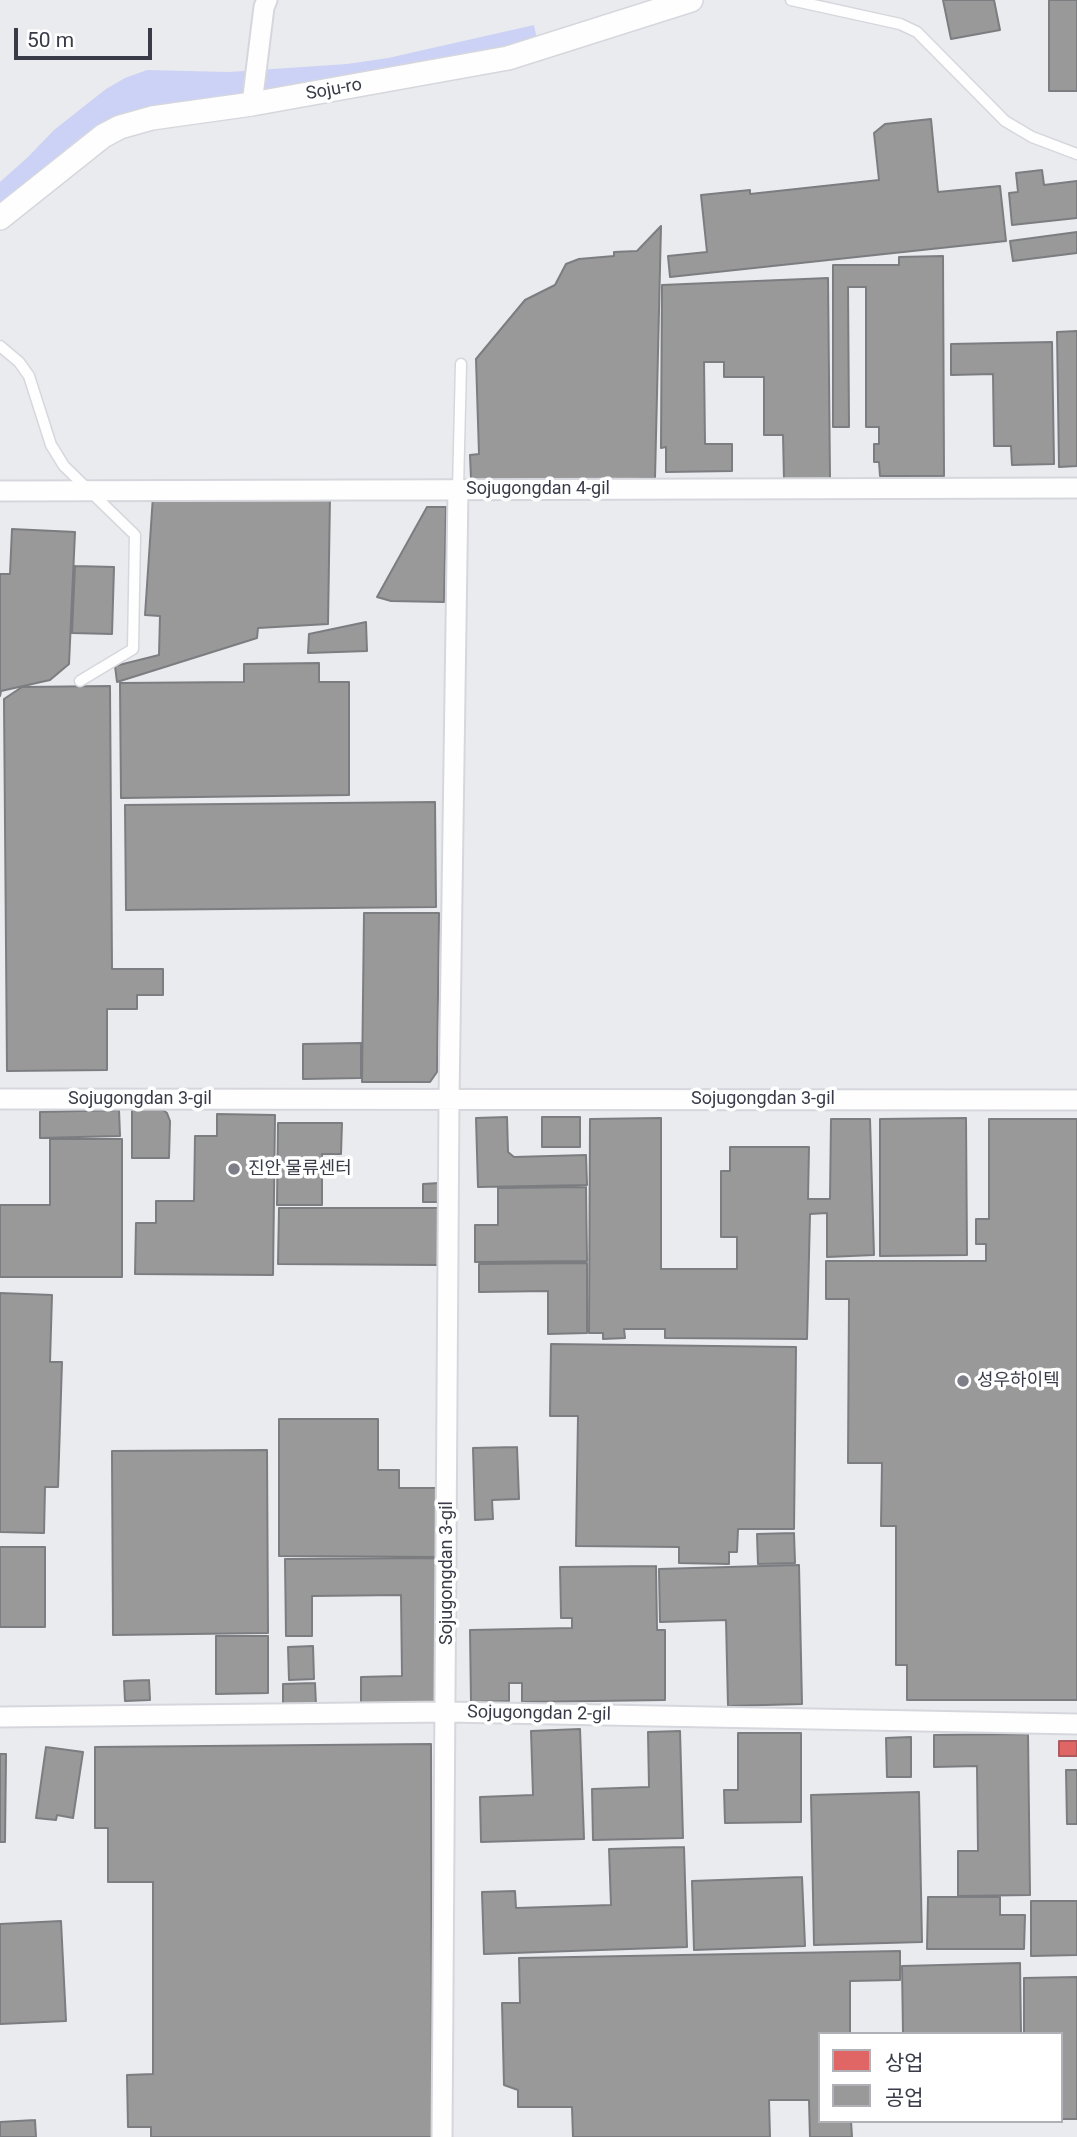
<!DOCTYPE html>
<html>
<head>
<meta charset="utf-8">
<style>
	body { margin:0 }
	#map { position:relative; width:1077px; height:2137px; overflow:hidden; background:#fbfbfb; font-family:Roboto,"Noto Sans KR",sans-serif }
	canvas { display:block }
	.legend { position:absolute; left:818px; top:2032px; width:245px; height:91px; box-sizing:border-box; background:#fff; border:2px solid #b0b1b6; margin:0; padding:9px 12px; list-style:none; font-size:21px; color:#393b48 }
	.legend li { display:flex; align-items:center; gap:14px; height:35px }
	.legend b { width:35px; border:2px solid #b0b1b6 }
	.scale { position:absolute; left:14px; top:28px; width:138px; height:32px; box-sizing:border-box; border:4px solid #393b48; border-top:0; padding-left:9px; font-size:21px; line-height:24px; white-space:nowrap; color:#393b48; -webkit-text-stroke:5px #fff; paint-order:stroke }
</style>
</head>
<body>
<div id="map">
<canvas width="1077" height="2137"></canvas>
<ul class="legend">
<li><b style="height:19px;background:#e06666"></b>상업</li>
<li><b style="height:19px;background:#999"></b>공업</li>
</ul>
<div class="scale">50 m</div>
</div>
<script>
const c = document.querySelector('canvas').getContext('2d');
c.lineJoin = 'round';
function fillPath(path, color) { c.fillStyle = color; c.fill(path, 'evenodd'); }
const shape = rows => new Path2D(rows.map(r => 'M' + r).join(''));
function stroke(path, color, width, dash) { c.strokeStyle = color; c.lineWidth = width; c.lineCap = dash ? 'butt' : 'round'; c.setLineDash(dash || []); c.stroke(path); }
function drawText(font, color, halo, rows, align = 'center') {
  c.font = font + ' Roboto,"Noto Sans KR",sans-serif'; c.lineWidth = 7; c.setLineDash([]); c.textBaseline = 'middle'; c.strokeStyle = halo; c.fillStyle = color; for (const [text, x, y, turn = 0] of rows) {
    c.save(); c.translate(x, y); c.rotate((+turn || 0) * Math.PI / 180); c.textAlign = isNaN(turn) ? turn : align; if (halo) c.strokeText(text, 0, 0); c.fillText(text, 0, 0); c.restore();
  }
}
const built = shape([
	[0,0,1077,0,1077,2137,0,2137],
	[820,2034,1061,2034,1061,2121,820,2121]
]);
const water = shape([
	[534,25,538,45,104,123,77,140,0,204,0,182,28,157,54,130,106,89,125,78,147,70,228,72,347,64,388,58]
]);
const shops = shape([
	[1059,1741,1077,1741,1077,1756,1059,1756,1059,1741]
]);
const industry = shape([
	[943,0,994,0,1000,30,951,39,943,0],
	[1049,0,1077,0,1077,91,1049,91,1049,0],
	[931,119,938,192,1000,186,1006,241,670,277,668,256,707,252,701,195,750,190,750,194,879,180,874,133,885,124,931,119],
	[1042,170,1044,185,1077,181,1077,218,1012,225,1009,193,1018,192,1016,173,1042,170],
	[661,226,655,478,477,485,471,478,470,455,479,454,476,359,525,300,555,285,566,264,579,259,614,256,614,252,637,251,661,226],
	[1077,232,1077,253,1013,261,1010,241,1077,232],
	[943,256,944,476,880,476,879,462,874,462,874,444,879,444,879,427,866,427,866,287,848,287,849,427,833,427,833,265,899,265,899,257,943,256],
	[828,278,830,479,784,480,783,435,764,435,764,377,724,377,724,362,704,362,705,444,732,444,732,471,666,472,666,447,661,448,662,285,828,278],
	[1077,331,1077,466,1059,467,1057,332,1077,331],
	[1052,342,1054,464,1012,465,1011,446,994,446,993,374,951,375,951,344,1052,342],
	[153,496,330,496,328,624,258,628,257,638,117,682,115,666,159,655,160,616,145,615,153,496],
	[427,507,446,507,444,602,391,601,377,597,427,507],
	[12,529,75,532,69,664,50,680,1,691,0,696,0,574,10,574,12,529],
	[75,566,114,567,112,634,72,633,75,566],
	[366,622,367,651,308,653,309,634,366,622],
	[319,663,319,682,349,682,349,795,121,798,120,683,244,682,244,664,319,663],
	[110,686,112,969,163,969,163,995,137,995,137,1009,107,1009,107,1070,7,1071,4,699,22,687,110,686],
	[435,802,436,907,126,910,125,805,435,802],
	[364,913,439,913,437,1072,430,1082,362,1082,364,913],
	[361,1043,361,1078,303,1079,303,1044,361,1043],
	[132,1109,163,1110,167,1113,170,1121,169,1158,132,1158,132,1109],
	[119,1110,120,1136,40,1138,40,1112,119,1110],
	[217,1114,275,1115,273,1275,135,1274,136,1223,156,1223,156,1201,194,1201,195,1136,217,1136,217,1114],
	[507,1117,508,1152,514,1157,586,1155,587,1185,478,1187,476,1118,507,1117],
	[542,1117,580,1117,580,1147,542,1147,542,1117],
	[661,1118,661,1269,737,1269,737,1237,721,1237,721,1171,730,1171,730,1147,809,1147,808,1199,830,1199,831,1119,870,1119,874,1255,827,1257,827,1213,810,1214,807,1339,665,1338,665,1329,624,1329,625,1338,603,1339,603,1333,589,1333,590,1119,661,1118],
	[966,1118,967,1255,880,1256,880,1119,966,1118],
	[989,1119,1077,1119,1077,1700,907,1700,907,1665,896,1665,896,1526,881,1526,882,1463,848,1463,849,1299,826,1299,826,1261,986,1261,986,1244,976,1244,976,1219,989,1219,989,1119],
	[278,1123,342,1123,341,1154,322,1154,322,1205,277,1205,278,1123],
	[50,1139,122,1139,122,1277,0,1277,0,1205,50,1205,50,1139],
	[439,1183,440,1202,423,1202,423,1184,439,1183],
	[586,1187,587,1261,475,1262,475,1225,498,1225,498,1188,586,1187],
	[279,1208,440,1208,440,1265,278,1264,279,1208],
	[587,1263,587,1333,548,1334,548,1291,479,1292,479,1264,587,1263],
	[0,1293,52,1295,50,1362,62,1362,58,1487,45,1487,44,1533,0,1532,0,1293],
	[551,1344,796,1347,794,1529,738,1529,737,1552,729,1552,729,1564,679,1563,679,1547,576,1546,578,1416,550,1416,551,1344],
	[279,1419,378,1419,378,1470,399,1470,399,1488,440,1488,440,1557,279,1556,279,1419],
	[517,1447,519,1499,492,1500,493,1519,475,1520,473,1448,517,1447],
	[267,1450,268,1633,113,1635,112,1451,267,1450],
	[794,1533,795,1563,758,1564,757,1534,794,1533],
	[0,1547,45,1547,45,1627,0,1627,0,1547],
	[439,1558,440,1699,435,1705,361,1706,361,1677,402,1676,401,1595,312,1596,312,1636,286,1636,285,1559,439,1558],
	[799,1565,802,1704,728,1706,726,1620,660,1622,659,1569,799,1565],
	[656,1566,657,1630,665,1630,665,1700,522,1702,522,1683,509,1683,509,1701,471,1702,470,1630,572,1628,572,1618,561,1618,560,1567,656,1566],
	[216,1636,268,1636,268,1693,216,1694,216,1636],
	[313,1646,314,1679,289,1680,288,1647,313,1646],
	[149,1680,150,1700,125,1701,124,1681,149,1680],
	[315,1683,316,1705,283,1706,283,1684,315,1683],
	[580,1729,584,1839,481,1842,480,1797,533,1795,531,1731,580,1729],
	[680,1731,683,1838,593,1840,592,1789,649,1787,648,1732,680,1731],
	[738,1733,801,1733,801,1822,725,1823,724,1790,738,1790,738,1733],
	[1028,1734,1030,1895,958,1896,958,1851,978,1851,977,1766,934,1767,934,1735,1028,1734],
	[911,1737,911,1777,887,1777,886,1738,911,1737],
	[431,1744,432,2137,151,2137,151,2127,128,2127,127,2075,153,2074,153,1882,108,1882,108,1828,95,1828,95,1747,431,1744],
	[46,1747,83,1752,73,1818,57,1815,56,1820,36,1818,46,1747],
	[0,1754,6,1754,5,1842,0,1842,0,1754],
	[1066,1770,1077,1770,1077,1824,1067,1824,1066,1770],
	[919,1792,922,1942,814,1945,811,1795,919,1792],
	[684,1847,687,1947,484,1954,482,1892,515,1891,516,1908,611,1905,609,1849,684,1847],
	[802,1877,805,1946,694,1950,692,1881,802,1877],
	[928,1897,1000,1897,1000,1915,1025,1915,1024,1949,927,1949,928,1897],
	[1031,1901,1077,1901,1077,1955,1031,1956,1031,1901],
	[61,1921,66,2021,0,2024,0,1924,61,1921],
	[900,1951,900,1980,850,1981,850,2034,820,2034,820,2121,851,2121,852,2137,810,2137,809,2100,769,2100,770,2137,573,2137,572,2107,518,2107,518,2090,504,2085,502,2003,520,2003,519,1958,900,1951],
	[1020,1963,1021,2034,903,2034,902,1966,1020,1963],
	[1077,1977,1077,2119,1061,2119,1061,2034,1024,2034,1024,1978,1077,1977],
	[35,2120,36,2137,0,2137,0,2122,35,2120]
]);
const service = shape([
	[791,0,900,24,917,32,1005,121,1032,137,1077,154],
	[0,346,19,362,29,376,51,445,64,466,135,535,133,649,80,681],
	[458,489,461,364]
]);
const minor = shape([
	[252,104,264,7,267,0],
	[0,491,1077,488],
	[0,1099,1077,1100],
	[0,1717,446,1712,1077,1724],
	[442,2137,449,1099,458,489]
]);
const tertiary = shape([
	[0,218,103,136,120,127,152,118,252,104,508,58,691,0]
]);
const markers = [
	[234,1169,7,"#7d7e87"],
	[963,1381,7,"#7d7e87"]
];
const streetNames = [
	["Soju-ro",334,90,-10],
	["Sojugongdan 4-gil",538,489],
	["Sojugongdan 3-gil",140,1099],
	["Sojugongdan 3-gil",763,1099],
	["Sojugongdan 3-gil",447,1573,-90],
	["Sojugongdan 2-gil",539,1714,1]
];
const poiNames = [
	["진안 물류센터",248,1169],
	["성우하이텍",977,1381]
];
fillPath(built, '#eaebef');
fillPath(water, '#ccd2f6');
fillPath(shops, '#e06666');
stroke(shops, '#ae595d', 2);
fillPath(industry, '#999');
stroke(industry, '#7c7d81', 2);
stroke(service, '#d6d7dd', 13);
stroke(minor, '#d6d7dd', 23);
stroke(tertiary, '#d6d7dd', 26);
stroke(service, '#fefefe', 10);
stroke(minor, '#fefefe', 19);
stroke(tertiary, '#fefefe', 23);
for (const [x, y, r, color] of markers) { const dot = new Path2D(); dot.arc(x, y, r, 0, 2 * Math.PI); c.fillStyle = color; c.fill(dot); stroke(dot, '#fff', 2.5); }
drawText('18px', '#393b48', '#fff', streetNames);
drawText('18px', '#393b48', '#fff', poiNames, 'left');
</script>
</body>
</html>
